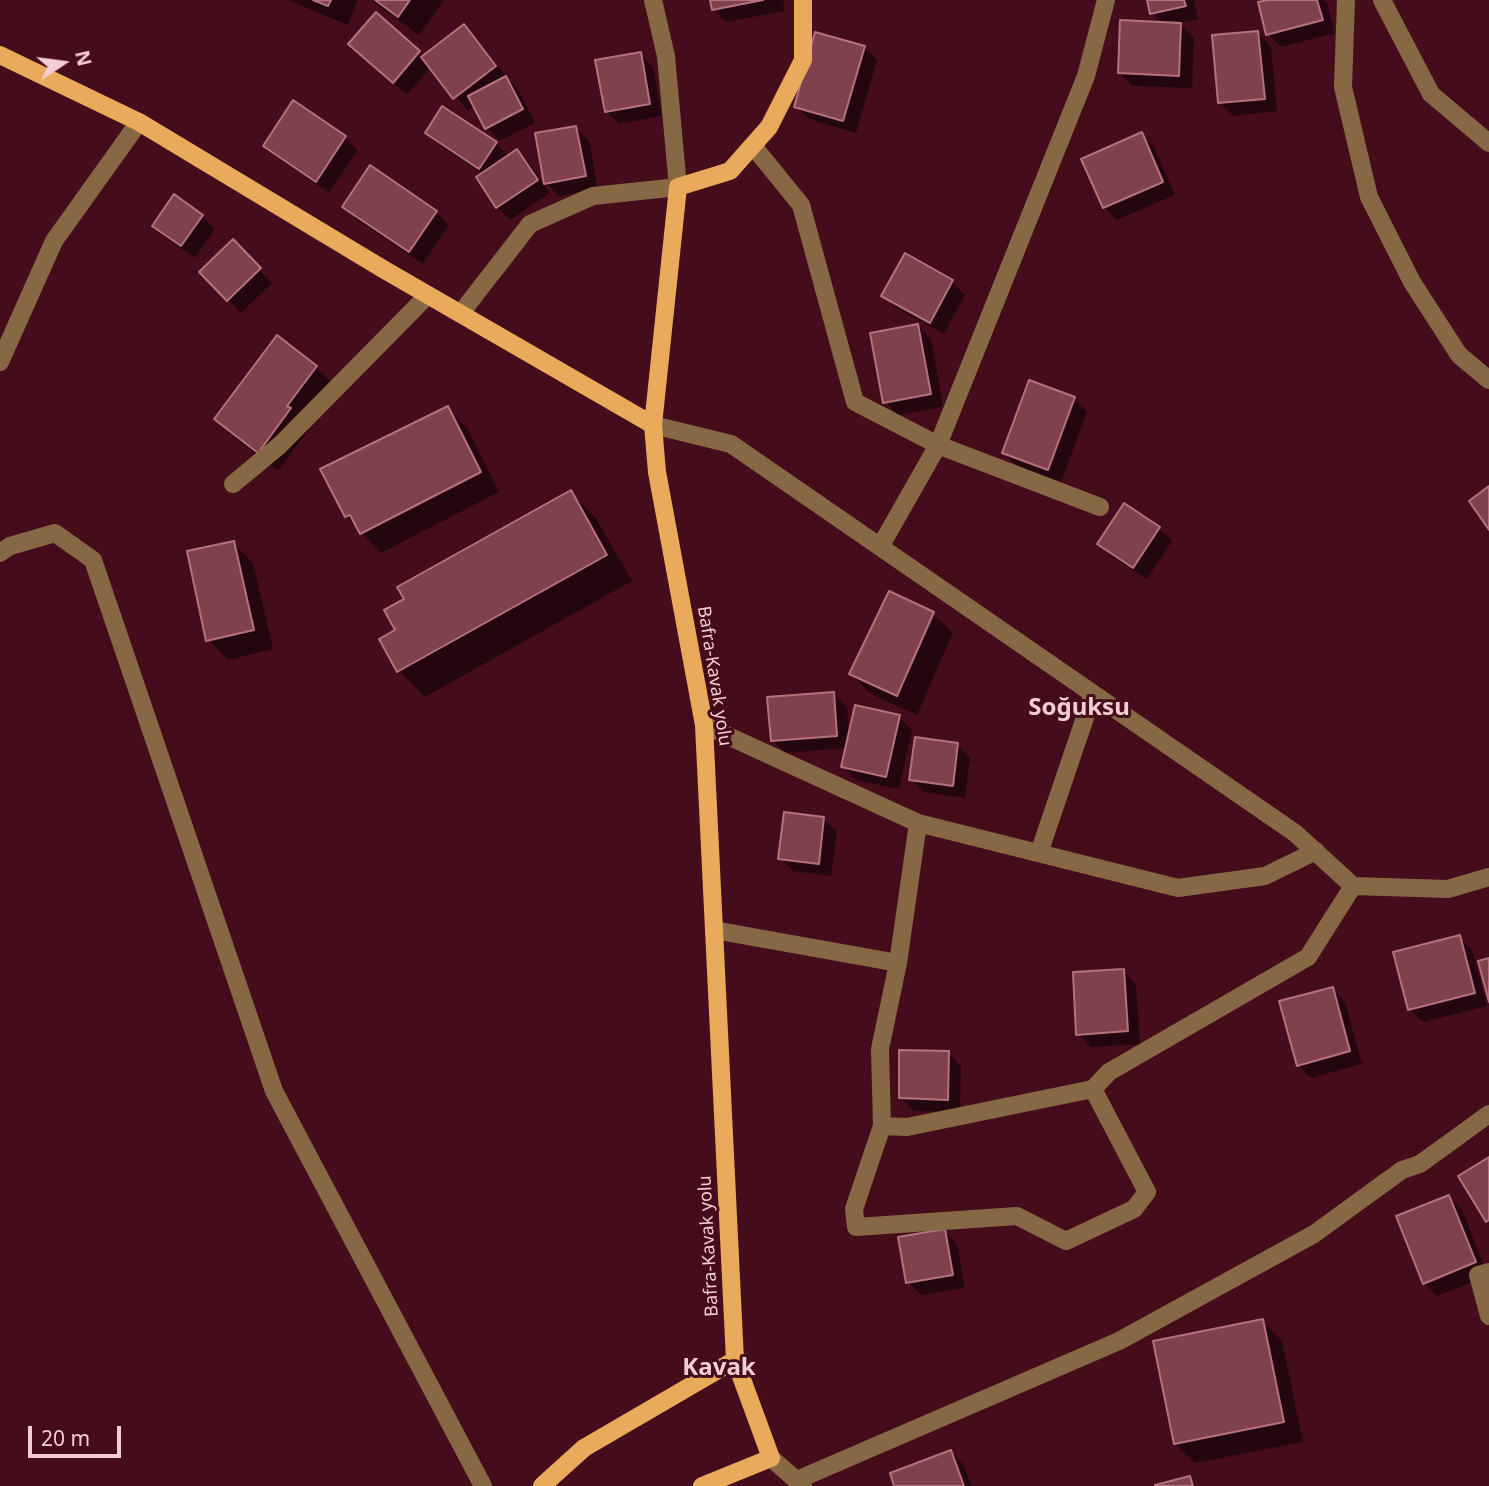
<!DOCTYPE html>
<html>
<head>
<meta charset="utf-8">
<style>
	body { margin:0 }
	#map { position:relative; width:1489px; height:1486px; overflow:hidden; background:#450d1b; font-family:"Noto Sans",sans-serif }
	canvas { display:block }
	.north { position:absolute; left:28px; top:28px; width:70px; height:70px; -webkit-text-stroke:5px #450d1b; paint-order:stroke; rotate:77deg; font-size:19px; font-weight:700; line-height:28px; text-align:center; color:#f2cdd1 }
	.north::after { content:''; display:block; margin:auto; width:24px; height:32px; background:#f2cdd1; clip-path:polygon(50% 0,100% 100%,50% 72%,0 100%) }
	.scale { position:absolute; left:28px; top:1426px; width:93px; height:32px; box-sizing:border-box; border:4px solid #f2cdd1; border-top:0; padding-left:9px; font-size:21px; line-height:24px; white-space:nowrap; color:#f2cdd1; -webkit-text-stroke:5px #450d1b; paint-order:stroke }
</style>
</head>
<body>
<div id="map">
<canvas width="1489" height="1486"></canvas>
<div class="north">N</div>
<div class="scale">20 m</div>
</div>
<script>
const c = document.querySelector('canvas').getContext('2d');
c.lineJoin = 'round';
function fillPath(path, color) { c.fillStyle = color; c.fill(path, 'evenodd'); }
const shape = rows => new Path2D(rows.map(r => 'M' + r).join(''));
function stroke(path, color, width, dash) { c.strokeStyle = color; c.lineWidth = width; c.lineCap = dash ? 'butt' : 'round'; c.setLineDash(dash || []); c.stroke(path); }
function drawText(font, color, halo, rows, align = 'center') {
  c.font = font + ' "Noto Sans",sans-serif'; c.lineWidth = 6; c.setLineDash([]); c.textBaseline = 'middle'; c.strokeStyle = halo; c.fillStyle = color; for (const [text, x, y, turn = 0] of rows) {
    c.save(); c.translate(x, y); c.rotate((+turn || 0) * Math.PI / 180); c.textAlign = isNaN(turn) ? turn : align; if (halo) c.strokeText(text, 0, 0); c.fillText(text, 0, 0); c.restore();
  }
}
const shadow = shape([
	[288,0,358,0,348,25],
	[371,0,444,0,419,35],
	[712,0,783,0,785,11,726,22,713,9],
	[1149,0,1194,0,1198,19,1179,23,1194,38,1192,88,1132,86,1119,73,1163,24,1152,13],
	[1275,0,1324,0,1327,3,1335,33,1281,47,1268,34],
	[376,15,424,57,464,26,519,91,535,123,500,141,487,128,474,105,468,111,431,67,407,95,363,57],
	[1258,33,1271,46,1277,111,1233,116,1220,103],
	[864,47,877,60,856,133,809,119,796,106],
	[640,54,653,67,662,116,619,124,606,111],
	[576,128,589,141,598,189,559,196,546,183],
	[427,133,496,143,509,157,517,151,530,164,550,193,510,220,497,207,483,174,440,146],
	[1141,134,1154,147,1175,195,1117,220,1104,207],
	[345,138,358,150,329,193,278,158,265,146],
	[344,207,436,212,449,225,423,264,357,220],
	[202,216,215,229,195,258,167,239,154,226],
	[233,242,272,283,241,313,202,272],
	[905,256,952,282,965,295,944,334,897,308,884,295],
	[918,326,931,339,943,407,898,415,885,402],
	[316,367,336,387,306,426,309,429,278,471,236,439,216,419],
	[1074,399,1087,412,1061,482,1017,466,1004,453],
	[447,408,467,428,499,492,381,553,346,516],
	[570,492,596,518,632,581,425,697,399,671,398,630],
	[1159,528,1172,541,1147,579,1112,557,1099,544],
	[233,543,253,563,273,649,228,660,208,640],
	[933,614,953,633,917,715,871,694,851,674],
	[834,694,847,707,849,736,899,717,912,730,899,789,856,780,843,767,847,748,785,753,772,740],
	[957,745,970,758,965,798,924,792,911,779],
	[824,819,837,832,831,876,793,871,780,858],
	[1459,937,1472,950,1487,1006,1423,1022,1410,1009],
	[1123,971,1136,984,1140,1044,1091,1047,1078,1034],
	[1332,989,1345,1002,1362,1064,1311,1078,1298,1065],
	[948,1053,961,1066,960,1112,914,1111,901,1098],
	[1449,1197,1462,1210,1488,1276,1437,1296,1424,1283],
	[944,1231,957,1244,965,1288,921,1295,908,1282],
	[1262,1321,1282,1341,1303,1442,1195,1463,1175,1444],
	[951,1452,964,1465,971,1486,896,1486]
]);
const building = shape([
	[313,0,331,0,328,6,313,0],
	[375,0,410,0,398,17,375,0],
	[710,0,763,0,712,10,710,0],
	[1147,0,1184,0,1186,6,1150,14,1147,0],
	[1268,0,1317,0,1323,20,1266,35,1258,2,1268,0],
	[376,12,420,51,393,83,348,44,376,12],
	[1120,20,1181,23,1179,76,1118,73,1120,20],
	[464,24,496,66,453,99,421,57,464,24],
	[1258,31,1265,99,1218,103,1212,35,1258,31],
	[815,32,865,46,843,121,794,107,815,32],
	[641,52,650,104,605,112,595,60,641,52],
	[506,76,523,109,485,129,468,96,506,76],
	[293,100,346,136,316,182,263,146,293,100],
	[442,106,497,142,479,169,425,133,442,106],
	[576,126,586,176,544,184,535,133,576,126],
	[1142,132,1163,182,1103,208,1081,159,1142,132],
	[517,149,538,180,496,208,476,177,517,149],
	[370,165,437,211,409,252,342,207,370,165],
	[174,194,203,215,181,246,152,226,174,194],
	[233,239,261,268,227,301,199,272,233,239],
	[905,253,953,280,930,323,881,296,905,253],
	[918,324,931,394,883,403,870,333,918,324],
	[277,335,317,366,287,406,291,408,258,453,214,419,277,335],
	[1029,380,1075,397,1048,470,1002,453,1029,380],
	[448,406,481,472,360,534,350,515,345,517,320,469,448,406],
	[1489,486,1489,530,1469,501,1489,486],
	[571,490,607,555,397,672,379,639,395,630,384,610,404,599,397,587,571,490],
	[1124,503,1160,527,1133,568,1097,544,1124,503],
	[234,541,254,630,206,641,187,551,234,541],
	[889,591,934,612,897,696,849,674,889,591],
	[834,692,837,736,771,741,767,697,834,692],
	[855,705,900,715,886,777,841,767,855,705],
	[915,737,958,743,953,786,909,780,915,737],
	[784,812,824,817,819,864,778,859,784,812],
	[1460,935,1475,993,1408,1010,1393,952,1460,935],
	[1489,958,1489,1002,1478,961,1489,958],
	[1124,969,1128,1031,1076,1035,1073,972,1124,969],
	[1333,987,1350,1051,1297,1066,1279,1001,1333,987],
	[899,1050,949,1051,948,1100,899,1098,899,1050],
	[1489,1157,1489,1220,1486,1222,1458,1176,1489,1157],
	[1449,1195,1476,1262,1423,1284,1396,1216,1449,1195],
	[945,1229,953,1275,906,1283,898,1237,945,1229],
	[1263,1319,1284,1422,1174,1444,1153,1341,1263,1319],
	[951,1450,964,1486,894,1486,890,1473,951,1450],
	[1190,1476,1193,1486,1155,1486,1155,1485,1190,1476]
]);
const minor = shape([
	[1346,0,1343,87,1369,197,1412,282,1459,355,1489,380],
	[1382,0,1431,94,1489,143],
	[753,146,801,205,855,402,938,445,1100,507],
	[461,313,530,224,593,196,678,187,666,56,653,0],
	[0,362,54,241,139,122],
	[653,425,731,444,1295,833,1353,886,1448,889,1489,877],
	[233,484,280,445,428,295],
	[880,547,938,445,1086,76,1106,0],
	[0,553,10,546,55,533,93,560,274,1091,483,1486],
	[704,725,918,823,1178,888,1265,876,1316,851],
	[918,823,898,963,880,1049,882,1126,854,1209,856,1227,1017,1216,1066,1241,1134,1209,1147,1192,1093,1089],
	[1039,853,1093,694],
	[714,930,898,963],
	[882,1126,907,1127,1093,1089,1109,1072,1308,957,1353,886],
	[1489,1272,1478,1275,1489,1316],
	[771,1458,803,1486],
	[797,1480,1119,1341,1314,1234,1402,1170,1420,1164,1489,1114]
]);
const major = shape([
	[0,55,139,122,383,269,653,425],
	[542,1486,584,1448,735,1360],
	[702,1486,771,1458,735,1360,704,725,657,472,653,425,678,187,730,171,769,127,803,60,803,0]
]);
const streetNames = [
	["Bafra-Kavak yolu",714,676,81],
	["Bafra-Kavak yolu",709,1246,-93]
];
const districtNames = [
	["Soğuksu",1079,708],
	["Kavak",719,1368]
];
fillPath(shadow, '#0007');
fillPath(building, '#7f414c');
stroke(building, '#b5727c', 2);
stroke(minor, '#866844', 18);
stroke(major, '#eaaa5b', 18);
drawText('18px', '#f2cdd1', '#450d1b', streetNames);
drawText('bold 24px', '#f2cdd1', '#450d1b', districtNames);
</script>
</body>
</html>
